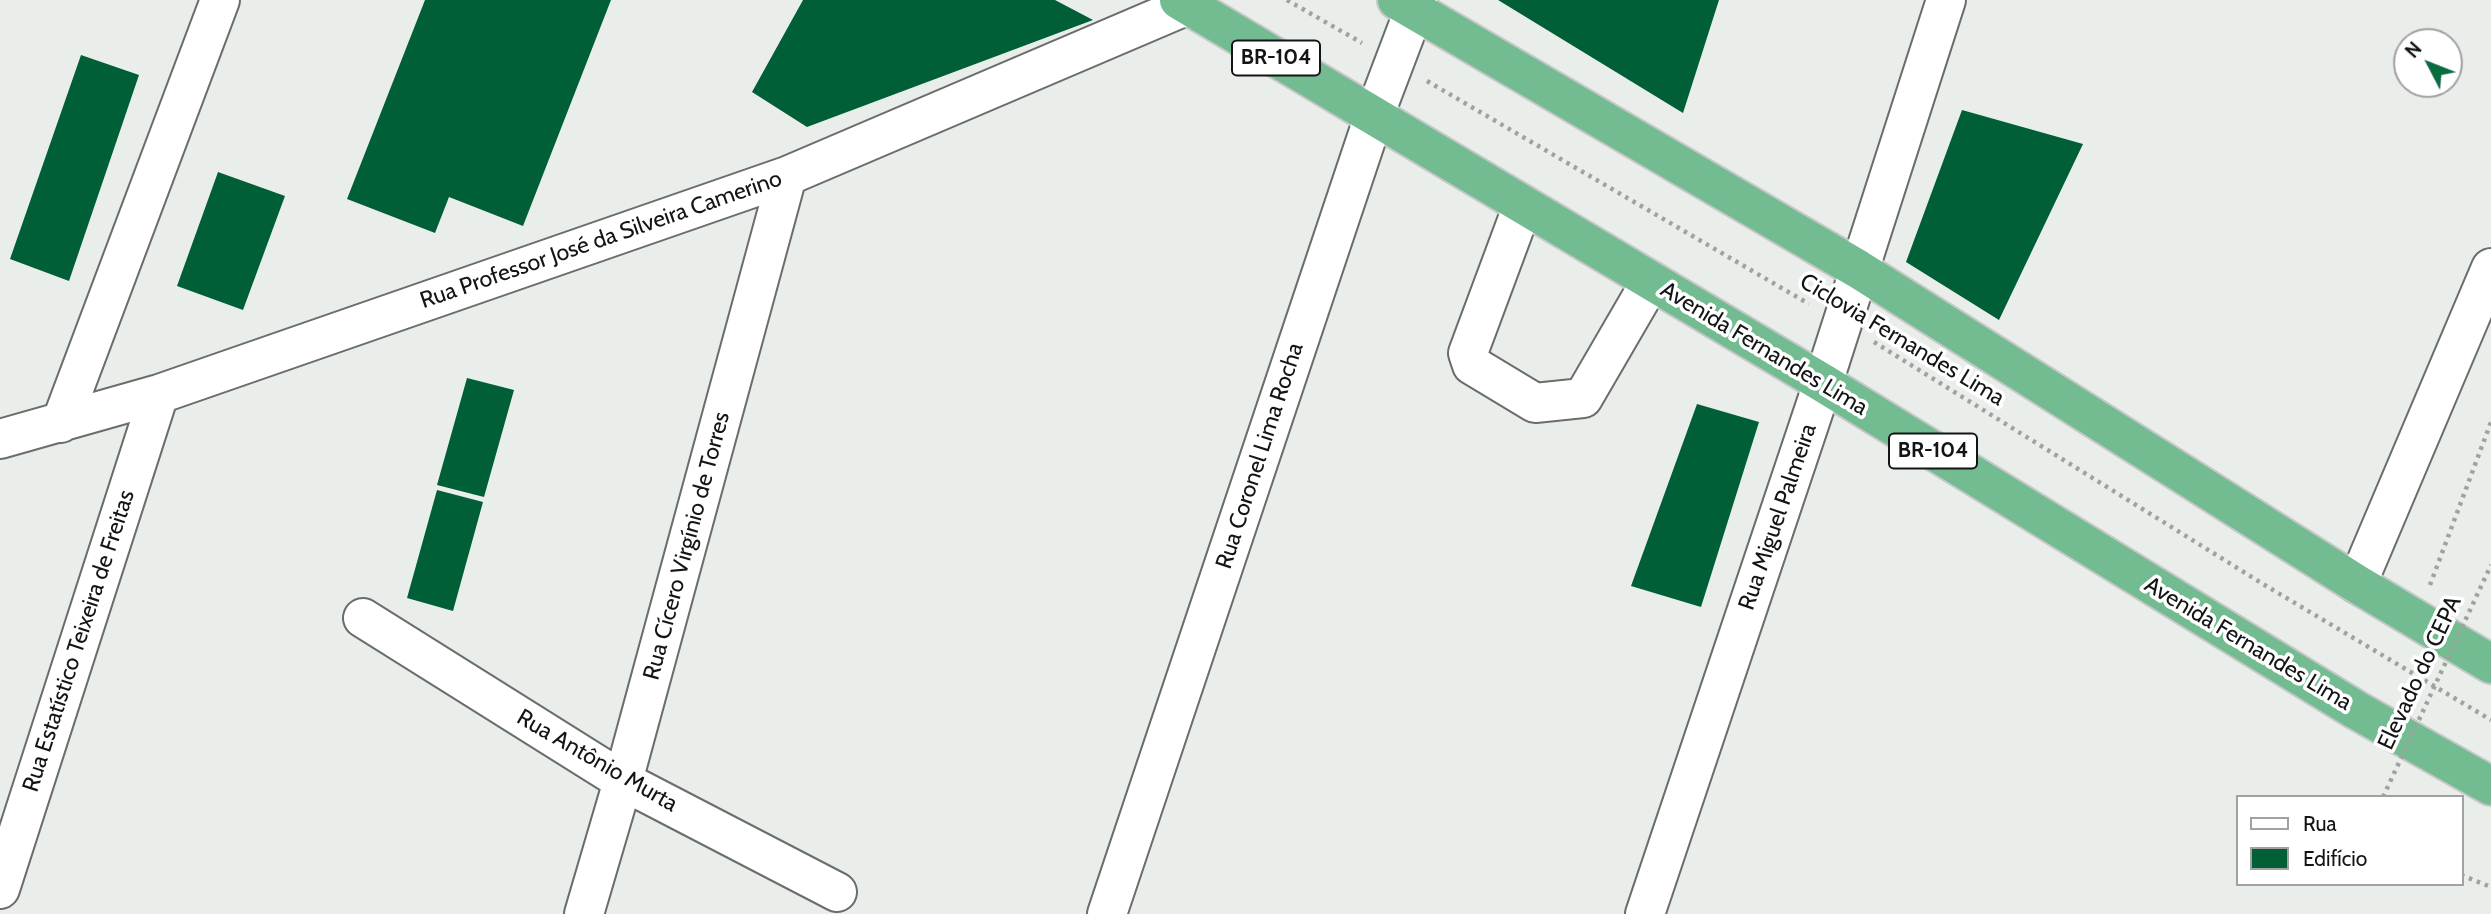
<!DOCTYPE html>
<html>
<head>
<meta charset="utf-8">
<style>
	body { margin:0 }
	#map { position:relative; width:2491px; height:914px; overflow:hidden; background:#eaeeeb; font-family:Cabin,sans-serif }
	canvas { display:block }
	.legend { position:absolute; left:2236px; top:795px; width:228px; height:91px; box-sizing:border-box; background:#fff; border:2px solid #a1a1a1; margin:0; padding:9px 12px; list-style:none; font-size:21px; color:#131514 }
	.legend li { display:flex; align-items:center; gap:14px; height:35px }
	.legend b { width:35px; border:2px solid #a1a1a1 }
	.north { position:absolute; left:2393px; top:28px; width:70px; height:70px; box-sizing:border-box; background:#fff; border:2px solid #a1a1a1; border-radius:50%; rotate:312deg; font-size:19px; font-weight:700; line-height:28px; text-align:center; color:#131514 }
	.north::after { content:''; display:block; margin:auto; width:24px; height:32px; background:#0a6b40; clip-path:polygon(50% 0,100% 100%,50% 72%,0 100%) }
</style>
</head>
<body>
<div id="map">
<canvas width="2491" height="914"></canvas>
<ul class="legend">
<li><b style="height:9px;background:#fff"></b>Rua</li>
<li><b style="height:19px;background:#005f37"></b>Edifício</li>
</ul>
<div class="north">N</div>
</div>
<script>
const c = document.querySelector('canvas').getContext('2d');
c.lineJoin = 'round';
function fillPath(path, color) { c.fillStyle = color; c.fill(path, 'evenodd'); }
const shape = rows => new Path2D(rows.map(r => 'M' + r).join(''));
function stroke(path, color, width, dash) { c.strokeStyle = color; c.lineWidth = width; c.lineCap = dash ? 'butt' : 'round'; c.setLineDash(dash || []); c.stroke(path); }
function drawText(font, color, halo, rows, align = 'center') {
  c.font = font + ' Cabin,sans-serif'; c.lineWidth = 7; c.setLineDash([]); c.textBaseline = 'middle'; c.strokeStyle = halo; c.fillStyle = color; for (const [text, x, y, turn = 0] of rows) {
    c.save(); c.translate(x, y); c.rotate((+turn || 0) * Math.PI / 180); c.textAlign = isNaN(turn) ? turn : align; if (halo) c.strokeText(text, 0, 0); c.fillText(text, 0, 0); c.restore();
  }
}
const building = shape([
	[425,0,611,0,523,226,449,197,435,233,347,199],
	[803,0,1055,0,1093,20,807,127,752,92],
	[1498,0,1719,0,1683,113],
	[81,55,139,75,69,281,10,259],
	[1962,110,2083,144,1999,320,1906,262],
	[218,172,285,196,243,310,177,286],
	[467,378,514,390,484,497,437,485],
	[1697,404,1759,422,1701,607,1631,586],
	[437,490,483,502,453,611,407,598]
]);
const path = shape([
	[1287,0,1362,43],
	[1427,81,1809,304],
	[1874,342,2263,584,2491,720],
	[2430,585,2491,422],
	[2461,875,2491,887]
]);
const minor = shape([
	[1523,205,1468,353,1472,365,1535,403,1583,398,1651,281],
	[61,423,220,0],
	[0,439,159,394,787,176,1188,5],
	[2357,584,2491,268],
	[363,618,623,781,837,892],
	[0,889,159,394],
	[584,914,623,781,787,176],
	[1107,914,1374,116,1418,0],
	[1645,914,1823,383,1946,0]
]);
const highway = shape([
	[1179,0,1823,383,2356,710,2491,786],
	[1397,0,1858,269,2357,584,2491,664]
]);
const pathBridge = shape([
	[2383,797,2491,565]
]);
const shields = [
	[1276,58,88],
	[1933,451,88]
];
const shieldNames = [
	["BR-104",1276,58],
	["BR-104",1933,451]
];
const streetNames = [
	["Rua Professor José da Silveira Camerino",601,240,-19],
	["Ciclovia Fernandes Lima",1902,340,31],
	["Avenida Fernandes Lima",1764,349,31],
	["Rua Coronel Lima Rocha",1260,456,-72],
	["Rua Miguel Palmeira",1778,517,-71],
	["Rua Cícero Virgínio de Torres",687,546,-75],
	["Rua Estatístico Teixeira de Freitas",79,641,-72],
	["Avenida Fernandes Lima",2248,644,31],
	["Elevado do CEPA",2420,673,-65],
	["Rua Antônio Murta",597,761,30]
];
fillPath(building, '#005f37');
stroke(minor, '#6a6d6b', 42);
stroke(highway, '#c6c7c7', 42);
stroke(path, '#9fa3a0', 4.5, [3.5, 5]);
stroke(minor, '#fff', 38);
stroke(highway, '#73bb90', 38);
stroke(pathBridge, '#9fa3a0', 4.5, [3.5, 5]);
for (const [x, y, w] of shields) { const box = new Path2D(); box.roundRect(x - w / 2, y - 17.5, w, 35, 5); c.fillStyle = '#fff'; c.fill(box); stroke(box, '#131514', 2); }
drawText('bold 21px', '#131514', null, shieldNames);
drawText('23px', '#131514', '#fff', streetNames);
</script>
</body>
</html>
